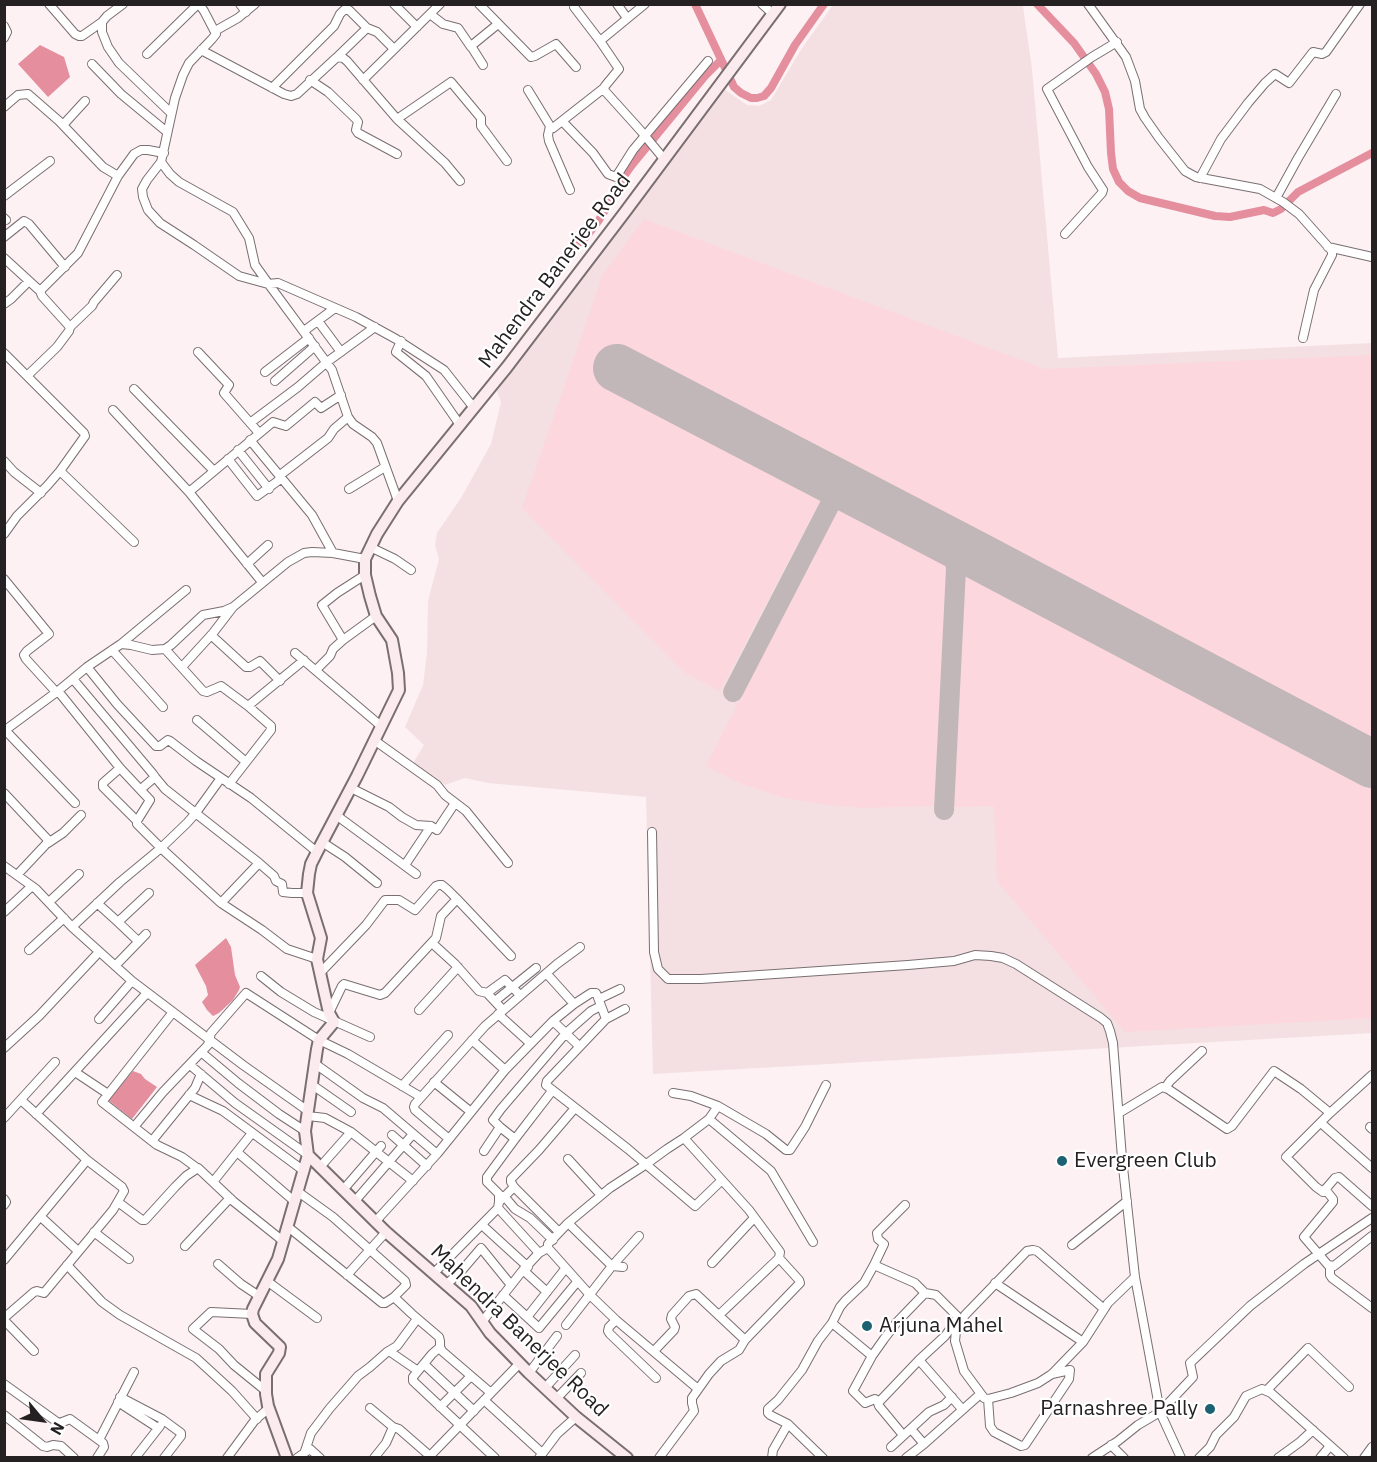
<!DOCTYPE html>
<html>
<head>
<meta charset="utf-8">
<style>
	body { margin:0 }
	#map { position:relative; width:1377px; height:1462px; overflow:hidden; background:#fdf1f3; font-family:"IBM Plex Sans",sans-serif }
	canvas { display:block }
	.frame { position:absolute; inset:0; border:6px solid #252122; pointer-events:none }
	.north { position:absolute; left:12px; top:1390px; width:60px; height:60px; -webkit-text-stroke:4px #fff; paint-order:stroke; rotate:119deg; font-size:16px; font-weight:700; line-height:24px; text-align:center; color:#252122 }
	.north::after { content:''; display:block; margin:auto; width:21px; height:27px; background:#252122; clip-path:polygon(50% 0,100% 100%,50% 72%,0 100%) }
</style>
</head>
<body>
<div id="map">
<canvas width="1377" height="1462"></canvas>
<div class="frame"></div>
<div class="north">N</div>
</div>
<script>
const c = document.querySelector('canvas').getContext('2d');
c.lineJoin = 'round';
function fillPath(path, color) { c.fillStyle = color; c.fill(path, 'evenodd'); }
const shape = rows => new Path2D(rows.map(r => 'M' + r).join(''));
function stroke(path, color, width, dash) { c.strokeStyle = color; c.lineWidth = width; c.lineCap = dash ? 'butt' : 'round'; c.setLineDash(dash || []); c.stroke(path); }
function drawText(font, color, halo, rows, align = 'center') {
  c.font = font + ' "IBM Plex Sans",sans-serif'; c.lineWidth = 4.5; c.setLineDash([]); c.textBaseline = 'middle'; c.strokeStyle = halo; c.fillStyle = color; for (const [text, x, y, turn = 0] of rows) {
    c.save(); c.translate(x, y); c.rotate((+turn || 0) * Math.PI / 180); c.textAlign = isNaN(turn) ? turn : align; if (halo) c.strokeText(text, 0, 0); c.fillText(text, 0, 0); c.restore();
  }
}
const built = shape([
	[1022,4,1023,6,1032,69,1058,358,1372,343,1372,1033,653,1074,646,797,488,783,465,778,445,785,413,763,424,745,405,727,423,685,427,653,428,601,439,559,435,545,437,533,461,498,491,444,501,402,497,391,541,330,724,89,747,105,759,106,771,100,802,48,833,5]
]);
const green = shape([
	[644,219,1045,369,1372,355,1372,748,621,358,607,385,822,497,720,691,685,673,522,508,603,274],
	[839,504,947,561,934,806,862,808,828,805,784,798,742,784,706,766],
	[965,570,1372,783,1372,1018,1125,1032,997,881,994,806,950,807]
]);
const water = shape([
	[40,45,64,57,70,77,48,97,18,64],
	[226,938,231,947,235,975,240,987,239,990,233,1000,219,1013,213,1016,207,1010,202,1002,208,995,206,986,195,965],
	[133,1071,141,1074,145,1079,157,1087,132,1119,108,1100]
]);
const canal = shape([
	[695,4,734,87,741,93,751,98,757,98,764,96,771,88,795,45,824,4],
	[1037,4,1074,43,1096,74,1105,92,1109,109,1111,153,1113,169,1119,182,1128,191,1140,198,1215,216,1230,217,1264,210,1273,213,1281,209,1298,192,1372,153],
	[570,250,586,237,599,220,609,204,622,179,632,165,705,76,721,60]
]);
const taxiway = shape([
	[944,538,953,551,955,559,956,569],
	[733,692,840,485],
	[944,810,956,569,958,566,974,554]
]);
const runway = shape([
	[617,368,974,554,1372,764]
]);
const street = shape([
	[49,4,75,34,79,36,82,36,102,22],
	[123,4,107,16,102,22,102,32,108,47,119,63,171,113],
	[199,4,204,11,216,34,212,39,189,63,183,75,175,98,161,162,170,174,179,182,233,212,249,238,255,265,270,286,332,370,348,417,353,424,372,437,377,443,398,501],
	[240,4,246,12],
	[394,4,417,27],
	[479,4,531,57,535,56,556,44,576,67],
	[617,4,627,18],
	[645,4,600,41,619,69,605,86,604,90,641,131,664,159],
	[762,4,773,14],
	[1088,4,1126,57,1135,81,1140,109,1145,118,1159,138,1185,171,1196,177,1260,189,1283,202,1299,214,1332,251,1332,255,1314,290,1303,338],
	[574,7,600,41],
	[430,14,443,24,458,28,471,47],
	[4,26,7,32,4,38],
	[215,31,238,18,255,4],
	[201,50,284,94,291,96,297,94,336,58,342,57,347,61,397,119,445,163,460,181],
	[147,54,198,4],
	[336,58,367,28,377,32,394,49],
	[92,64,121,94,167,132],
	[483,65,471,46,498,24],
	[310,80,328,92,356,119,358,122,356,130,358,133,397,154],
	[363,80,440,4],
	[272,88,334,26,340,14,344,10,349,10,367,28],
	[528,90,550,126,553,128,604,88],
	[4,107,18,95,28,94,59,121,103,167,118,176],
	[397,119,451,82,481,118,481,126,507,161],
	[563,122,593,153,608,174,616,177,633,150,708,61],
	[63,125,85,101],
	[550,126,548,135,549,141,570,190],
	[161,162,147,180,142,189,143,197,148,210,160,223,194,245,239,276,268,284,278,283,356,317,396,339,444,370,474,408],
	[1200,178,1221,139,1248,103,1265,83,1275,74,1289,83,1313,52,1322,54,1326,52,1360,4],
	[4,196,50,161],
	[1276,198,1298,158,1336,94],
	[4,218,6,220],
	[1065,234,1102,193,1103,190,1088,167,1047,89,1092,57,1117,42],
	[4,237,24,221,29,224,65,267],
	[1328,247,1372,257],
	[4,258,40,291],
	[4,304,11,299,29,281],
	[318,321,341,352],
	[70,327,92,306,94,302,117,275],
	[304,331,335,308],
	[401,341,396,352,426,376,460,425],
	[198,352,229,385,224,393,259,433],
	[4,353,84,433,85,436,60,471,47,486,17,516,4,534],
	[265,372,309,338],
	[28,375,57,347,69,331,70,327,42,296,40,291,78,253,118,176,134,154,141,150,148,150,164,153],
	[275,381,315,346],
	[134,389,214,471],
	[113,410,189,492,262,582],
	[250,423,298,387,327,362,375,327],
	[250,440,312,515,333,553],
	[238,450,269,489],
	[228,459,257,496,282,478],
	[4,461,14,472,41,493],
	[60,471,134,542],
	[279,476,328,438,334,429,348,417],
	[349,489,385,467],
	[189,492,273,422,286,426,315,402,321,408,341,395],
	[370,547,395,559,411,570],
	[247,564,268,545],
	[4,579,49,634,27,651,24,655,26,659,56,692],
	[211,635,246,667,250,667,260,661,280,681],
	[343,640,322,605,337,593,365,575],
	[121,644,186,590],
	[165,649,203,691,207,692,221,686,248,706,271,726,271,730,229,784],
	[112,650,163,707],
	[295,653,381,726],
	[87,667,117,704,156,746,160,746,168,740,170,741,196,761,251,798,317,852],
	[182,667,213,633,233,607],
	[316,670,330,656,333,649,343,640,376,616],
	[73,679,153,774,155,777,141,789],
	[58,691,120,768,150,800,137,821,137,824,161,848,221,903,262,930,287,949,317,959],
	[248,706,304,660],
	[197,720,246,762],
	[5,730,75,803],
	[4,731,58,691,87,667,121,644,131,645,152,650,165,649,171,645,203,615,224,611,233,607,288,562,304,553,312,552,333,553,365,559],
	[374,740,437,785,445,795,466,811,508,863],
	[120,768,103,783,103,787,137,821],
	[155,777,165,789,259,863,221,903],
	[351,788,389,807,402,817,416,825,431,826,437,830,455,803],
	[4,793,49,841,17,875],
	[336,815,416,874],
	[652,832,654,952,658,969,668,979,701,979,908,965,954,961,975,955,991,956,1003,958,1016,964,1101,1018,1107,1023,1110,1031,1113,1043,1122,1158,1135,1277,1160,1412,1181,1458],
	[322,842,345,857,377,883],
	[48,843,63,833,81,815],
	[259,863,274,876,276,881,282,884,283,892,292,893,307,893],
	[405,865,431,826],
	[4,866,36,889,72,927,132,981,243,1065,308,1111],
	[457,899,511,956],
	[49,902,79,874],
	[97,903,118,922],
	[4,912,32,886],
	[72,927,120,882,161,848,187,823,195,814,221,778],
	[138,941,118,922,149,893],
	[432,943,455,964,479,991,487,993,503,1010],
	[29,950,64,918],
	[115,966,146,934],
	[321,972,366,925,385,900,399,900,415,910,436,886,439,885,442,885,448,890,457,899,441,916,436,938,385,993,380,995,344,984,342,986,329,1013],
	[547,974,574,1004],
	[261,976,281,992,314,1012,370,1037],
	[487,993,505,980,520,995],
	[599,999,620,989],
	[495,1001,536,968],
	[625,1009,606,1019,547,1081,546,1085,628,1149,695,1206,722,1180],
	[419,1010,458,967],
	[173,1012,102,1102,157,1145,182,1157,197,1168],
	[498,1014,530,1043],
	[99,1019,132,981],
	[553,1021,579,1046],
	[472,1040,505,1070],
	[4,1048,39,1016,99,952],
	[201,1052,238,1083,279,1114,305,1131],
	[314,1063,363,1098,383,1108,437,1154],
	[190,1065,235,1103,308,1155],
	[75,1072,108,1094],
	[434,1082,471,1112],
	[311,1084,351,1112],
	[402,1086,448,1035],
	[1165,1088,1170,1081,1202,1051],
	[673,1093,691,1096,718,1106],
	[189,1095,223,1111,304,1171],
	[1119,1113,1162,1087,1168,1089,1227,1129,1232,1126,1274,1071,1301,1089,1330,1113],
	[36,1114,147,993],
	[308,1116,325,1118,351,1132,413,1181],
	[4,1118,55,1062],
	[709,1119,771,1171,813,1242],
	[1321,1123,1372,1168],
	[134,1127,163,1092,208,1045,211,1033,246,993,319,1040,348,1054,421,1097],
	[500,1127,515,1139],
	[1370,1127,1372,1129],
	[392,1135,427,1166],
	[684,1138,709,1119,718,1106,766,1134,786,1150,790,1150,805,1127,826,1085],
	[449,1139,415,1110,414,1107,415,1104,485,1026,557,964,580,947],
	[152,1141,195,1088,201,1074],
	[484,1151,500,1127,493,1120,501,1109,566,1033,591,1011,601,1006],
	[237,1152,294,1201],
	[568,1159,601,1195],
	[320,1167,351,1132],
	[213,1182,252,1133],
	[1325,1189,1333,1199,1333,1202,1304,1237,1328,1265,1334,1266,1372,1236],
	[343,1190,381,1146],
	[297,1191,333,1217,405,1281,406,1285,394,1297],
	[1323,1192,1316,1187,1286,1157,1330,1113,1372,1075],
	[1324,1192,1323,1192,1335,1178,1339,1177,1372,1206],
	[504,1196,515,1209,530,1218,553,1240],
	[4,1199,6,1202,4,1205],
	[355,1201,413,1134],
	[118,1202,142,1220,145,1220,175,1187,186,1176,198,1168,233,1201,283,1241],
	[499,1202,499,1194,487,1182,487,1177,515,1139,552,1091],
	[498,1208,539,1253],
	[41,1217,78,1251],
	[375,1222,437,1154,505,1070,553,1021,574,1004,591,993,596,993,597,995,606,1019],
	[568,1223,612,1266,623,1267],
	[482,1225,528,1267],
	[287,1226,382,1303,385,1303,394,1297,412,1314,439,1337,440,1341,440,1347,442,1351,491,1393],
	[94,1232,129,1259],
	[559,1232,514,1187,511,1182,511,1179,539,1150,575,1108],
	[1072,1245,1127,1201],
	[185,1246,230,1198],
	[548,1248,590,1295,616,1320,698,1389],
	[4,1260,87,1160],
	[712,1263,754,1218],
	[218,1264,241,1284,259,1296],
	[67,1265,102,1302,120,1315,196,1358,232,1391,257,1419],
	[874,1265,884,1244,878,1239,877,1233,905,1205],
	[1330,1266,1330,1275,1332,1278,1372,1308],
	[523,1270,547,1292],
	[434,1273,498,1208,499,1202,514,1187],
	[347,1275,386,1232],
	[267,1281,317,1318],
	[995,1283,1083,1342],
	[447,1284,463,1269,481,1248,511,1285],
	[503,1295,539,1328,577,1282],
	[252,1314,211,1312,193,1329,219,1349,234,1365,266,1391],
	[719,1315,779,1258],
	[528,1316,565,1269],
	[4,1318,34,1292,37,1291,44,1293,113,1210,124,1191,122,1187,87,1160,21,1100],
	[4,1320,34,1351],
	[616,1320,609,1327,608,1331,610,1334,656,1378],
	[482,1322,523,1270,539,1253,548,1248,548,1244,568,1223,610,1188,645,1165,667,1149,684,1138,749,1210,780,1252,779,1258,799,1280,800,1283,745,1340,739,1350,721,1361,709,1374,692,1398,692,1403,694,1411,659,1458],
	[832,1323,872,1356],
	[566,1325,612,1266,639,1236],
	[440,1347,432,1354,413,1377,413,1381,495,1458],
	[389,1351,418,1371],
	[654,1351,674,1330,675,1327,671,1319,672,1315,689,1296,696,1294,745,1340],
	[424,1364,474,1411],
	[529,1373,557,1336],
	[1052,1374,1070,1370,1069,1379,1025,1445,1021,1446,994,1432,990,1426,988,1399,984,1398,964,1371,955,1341,956,1331,960,1323,965,1315,1027,1251,1033,1250,1037,1251,1104,1309],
	[4,1384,57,1422,60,1423,70,1419,103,1443,104,1447,97,1458],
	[545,1388,575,1355],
	[1266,1391,1308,1348,1349,1387],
	[120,1397,162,1419,181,1433,181,1436,164,1458],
	[557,1398,581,1373],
	[988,1399,1011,1393,1038,1383,1052,1374,1083,1342,1108,1303,1135,1277],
	[484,1400,542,1453],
	[879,1401,875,1399,865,1403,853,1391,872,1356,884,1339,897,1322,925,1293],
	[118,1402,158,1428],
	[440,1407,471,1376],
	[370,1408,393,1427],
	[4,1415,43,1446,47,1447,53,1445,61,1446,74,1458],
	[911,1429,924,1444],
	[903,1435,879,1406,878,1403,919,1360],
	[99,1440,134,1372],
	[1111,1445,1124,1458],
	[891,1447,929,1412,944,1405,952,1397],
	[305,1451,311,1433,330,1408,358,1376,370,1367,387,1352,397,1346,417,1319],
	[135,1458,160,1426],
	[227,1458,255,1420,269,1408],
	[297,1458,310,1449,320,1458],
	[374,1458,386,1443,393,1427,399,1429,430,1456],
	[428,1458,519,1364],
	[539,1458,557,1434,576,1417],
	[772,1458,773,1450,788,1424],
	[823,1458,788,1424,770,1415,768,1413,768,1409,778,1400,802,1370,818,1341,832,1323,840,1307,845,1301,864,1283,874,1265,915,1283,925,1293,936,1295,957,1316,958,1318,945,1336,919,1360,962,1409],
	[906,1458,924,1444,977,1397],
	[1092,1458,1118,1441,1138,1425,1160,1412,1193,1377,1190,1363,1250,1306,1304,1264,1372,1218],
	[1199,1458,1210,1447,1216,1435,1234,1417,1246,1396,1262,1389,1271,1393,1344,1458],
	[1278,1458,1300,1442,1313,1430],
	[1320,1458,1330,1446],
	[1364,1458,1372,1447]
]);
const secondary = shape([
	[308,1155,386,1232,471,1306,490,1333,529,1373,576,1417,627,1458],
	[287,1458,268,1406,266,1394,266,1374,279,1353,280,1347,255,1323,252,1314,253,1309,278,1259,308,1155,305,1131,317,1049,319,1040,334,1022,329,1013,317,959,321,938,307,893,309,874,311,864,317,852,357,776,399,690,398,673,392,640,376,616,370,596,365,575,365,559,377,534,398,501,507,367,625,212,780,4]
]);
const markers = [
	[1062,1161,6,"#1d6273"],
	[867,1326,6,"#1d6273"],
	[1210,1409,6,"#1d6273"]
];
const streetNames = [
	["Mahendra Banerjee Road",555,271,-53],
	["Mahendra Banerjee Road",519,1331,44]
];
const poiNames = [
	["Evergreen Club",1074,1161],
	["Arjuna Mahel",879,1326],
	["Parnashree Pally",1198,1409,"right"]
];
fillPath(built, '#f4e0e3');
fillPath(green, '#fcd7dd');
fillPath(water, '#e48e9e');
stroke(canal, '#e48e9e', 8);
stroke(taxiway, '#c1b7b9', 20);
stroke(runway, '#c1b7b9', 48);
stroke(street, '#796f71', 10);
stroke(secondary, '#796f71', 14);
stroke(street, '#fff', 8);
stroke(secondary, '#fcebee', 10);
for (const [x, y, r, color] of markers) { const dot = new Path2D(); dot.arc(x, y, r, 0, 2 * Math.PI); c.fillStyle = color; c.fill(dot); stroke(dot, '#fff', 2); }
drawText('21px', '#252122', '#fff', streetNames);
drawText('21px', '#252122', '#fff', poiNames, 'left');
</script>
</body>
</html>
